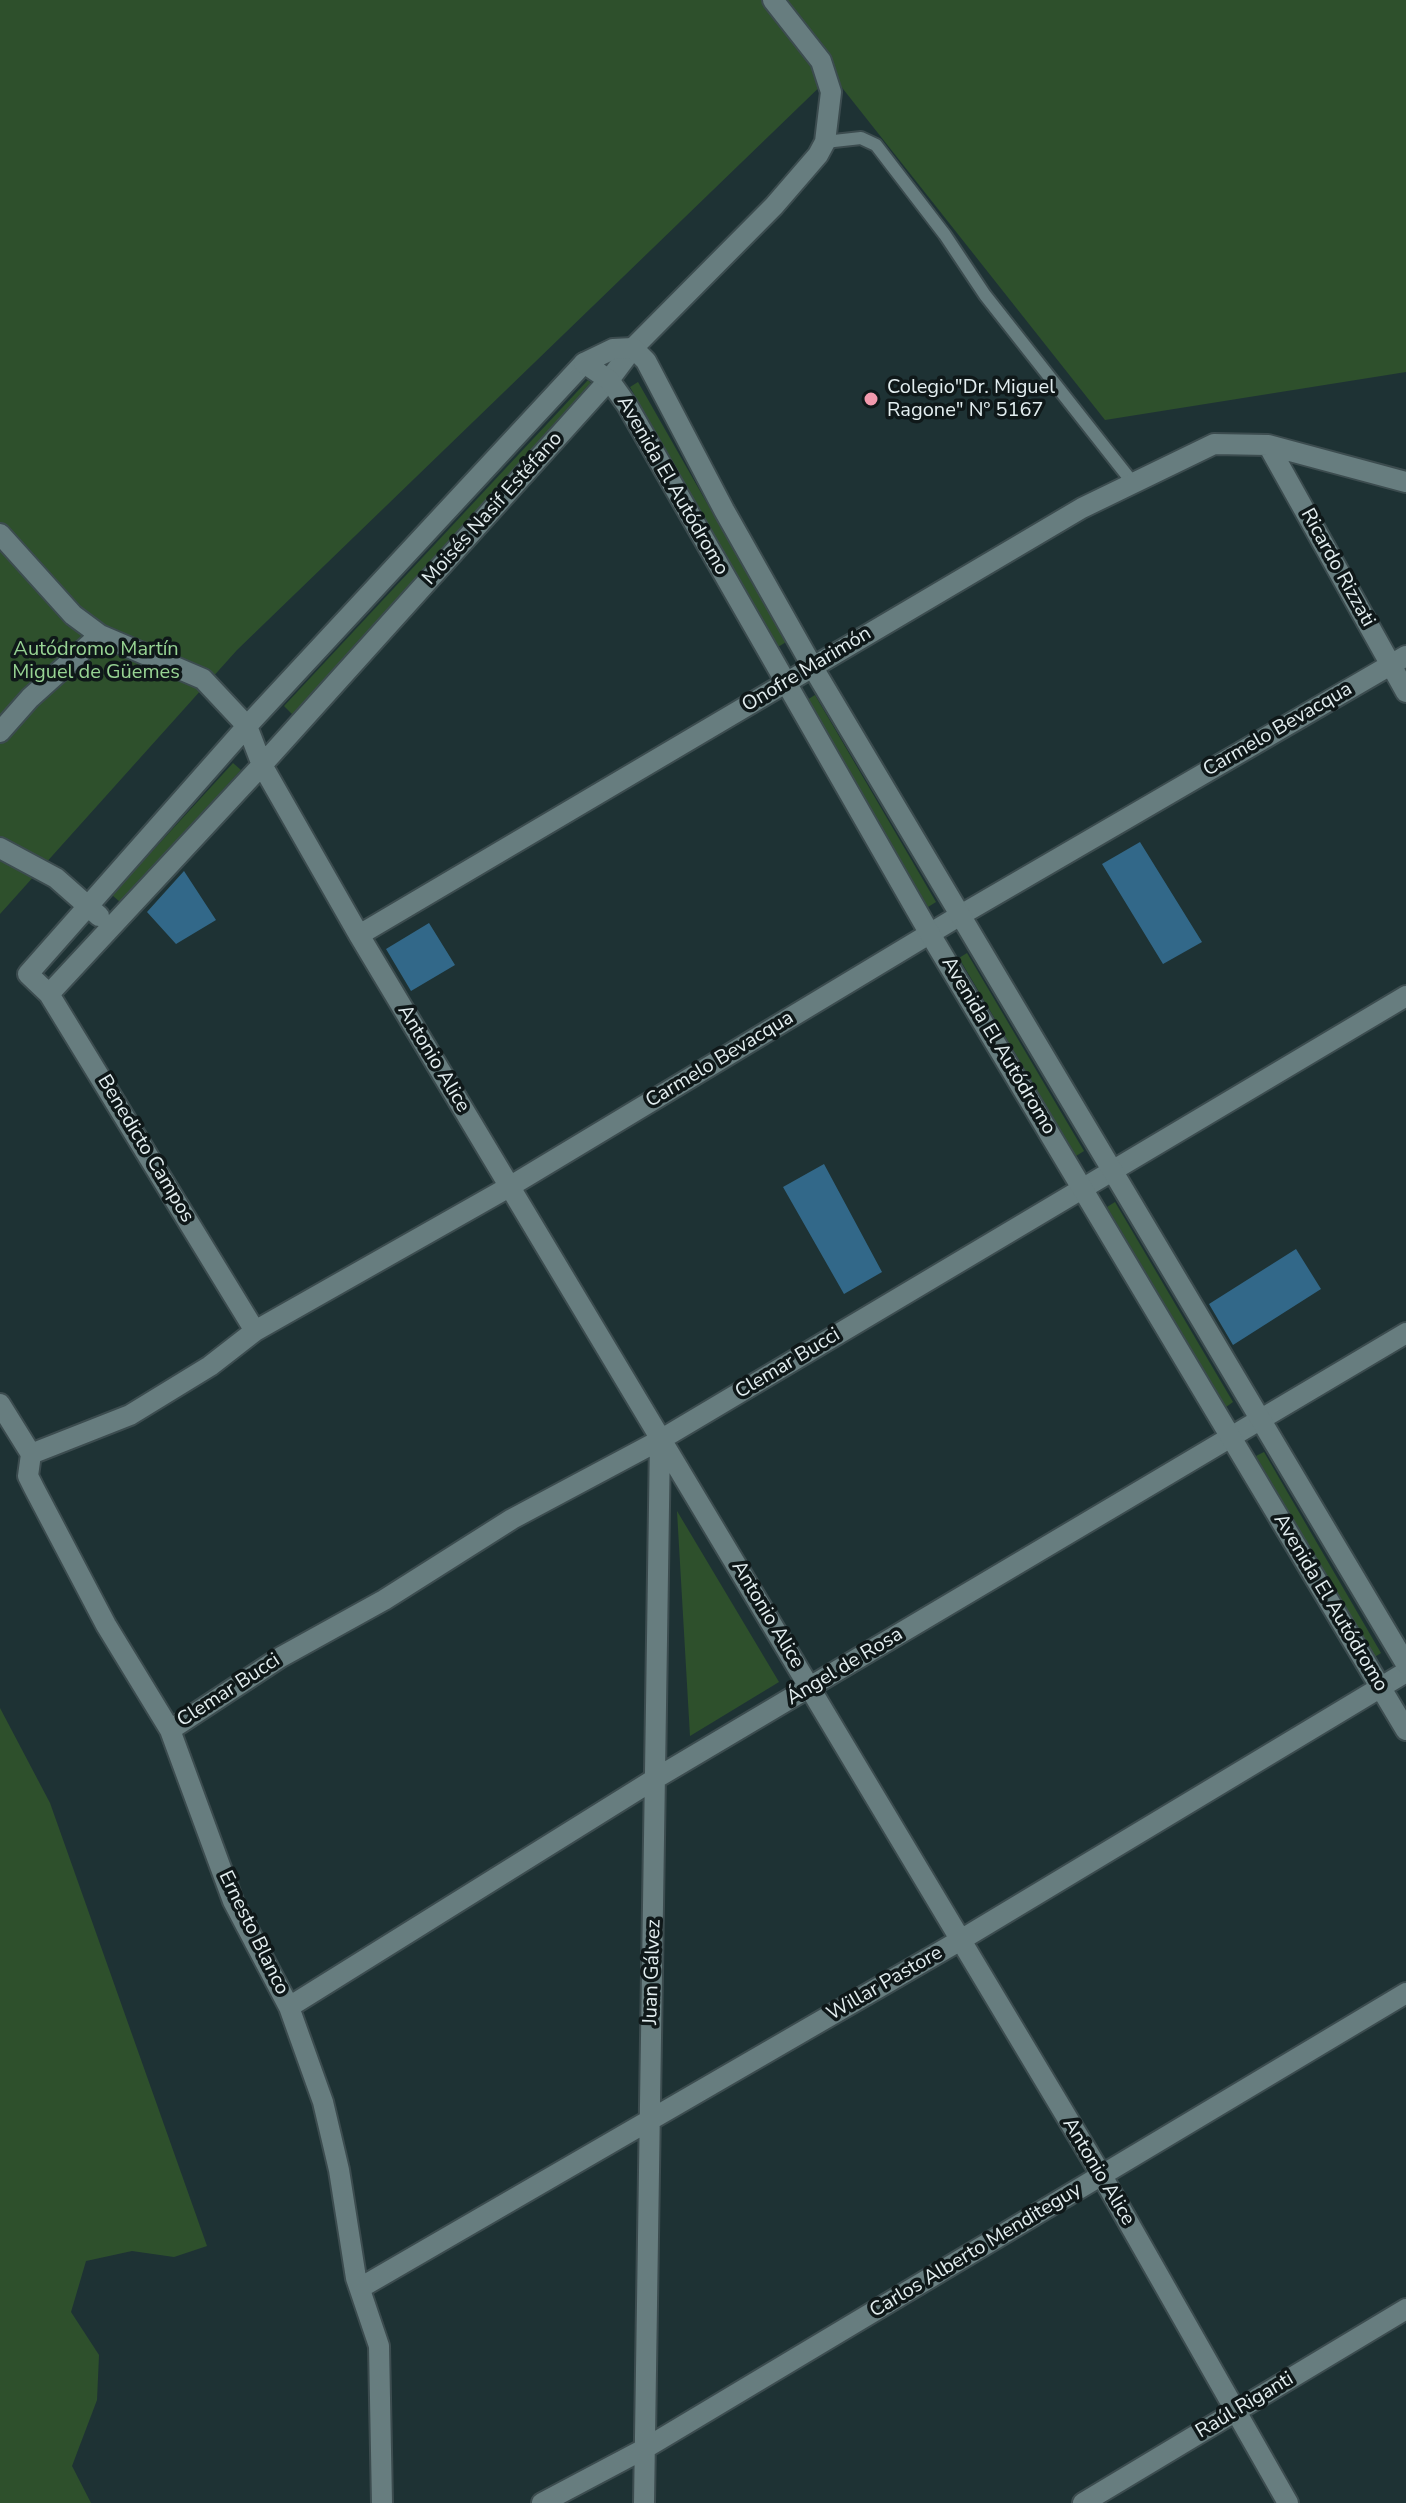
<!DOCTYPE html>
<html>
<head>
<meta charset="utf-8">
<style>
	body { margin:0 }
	canvas { display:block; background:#1e3234 }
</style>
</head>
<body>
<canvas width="1406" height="2503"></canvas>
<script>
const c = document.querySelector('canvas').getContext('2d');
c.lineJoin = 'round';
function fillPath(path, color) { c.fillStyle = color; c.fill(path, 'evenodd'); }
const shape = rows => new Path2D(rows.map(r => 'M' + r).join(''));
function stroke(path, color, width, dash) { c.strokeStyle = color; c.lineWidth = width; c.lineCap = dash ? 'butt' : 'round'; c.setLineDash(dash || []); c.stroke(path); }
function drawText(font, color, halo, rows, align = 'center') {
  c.font = font + ' "Nunito Sans",sans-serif'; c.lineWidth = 7; c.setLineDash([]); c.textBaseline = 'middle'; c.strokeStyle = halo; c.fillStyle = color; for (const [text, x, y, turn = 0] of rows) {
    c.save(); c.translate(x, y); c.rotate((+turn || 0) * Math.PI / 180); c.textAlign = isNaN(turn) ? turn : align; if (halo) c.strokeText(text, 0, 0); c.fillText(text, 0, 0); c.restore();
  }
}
const green = shape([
	[0,0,1406,0,1406,372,1105,420,832,75,237,650,0,914],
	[588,380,597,389,293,715,284,706],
	[638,382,786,642,778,647,630,387],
	[815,695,936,902,928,907,807,700],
	[233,763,241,770,120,902,112,895],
	[967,953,1084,1151,1076,1156,959,958],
	[1115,1202,1233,1402,1226,1407,1107,1207],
	[1264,1452,1381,1653,1373,1658,1256,1456],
	[677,1511,779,1682,690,1736],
	[0,1708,50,1803,207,2246,174,2257,132,2251,86,2261,71,2312,99,2355,97,2400,72,2466,91,2503,0,2503]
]);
const building = shape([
	[1140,842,1202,942,1163,964,1102,864],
	[184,871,216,920,176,944,147,912],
	[429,923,455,965,411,991,386,949],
	[824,1164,882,1272,844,1294,783,1187],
	[1296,1249,1321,1289,1233,1345,1209,1304]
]);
const lane = shape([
	[825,142,861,138,876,145,945,235,985,295,1133,483]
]);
const street = shape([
	[1268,445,1406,692],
	[0,534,73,615,100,635],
	[0,732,30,698,100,635,203,679,247,726,262,765,359,935,1102,2176,1288,2503],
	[0,848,56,878,99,916],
	[359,935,1082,508,1214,444,1268,445,1406,482],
	[49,994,262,765,609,380,633,348,774,206,818,155,825,142,831,92,821,61,773,0],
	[255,1331,49,994,28,974,247,726,584,363],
	[0,1404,31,1454,28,1476,34,1488,106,1625,170,1730,233,1901,289,2007,323,2102,339,2170,356,2278,379,2346,382,2503],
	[31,1454,130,1415,210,1366,255,1331,509,1187,959,916,1406,656],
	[170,1730,281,1657,384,1600,512,1519,660,1440,1406,996],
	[289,2007,658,1777,1406,1333],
	[360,2288,959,1941,1406,1672],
	[542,2503,644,2449,1406,1993],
	[644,2503,660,1440],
	[1083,2503,1406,2309]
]);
const secondary = shape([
	[584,363,609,380,627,405,930,934,1406,1730],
	[584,363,613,349,633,348,646,361,724,510,812,666,1406,1664]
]);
const markers = [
	[871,399,8,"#f29aad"]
];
const poiNames = [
	["Colegio\"Dr. Miguel",887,388],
	["Ragone\" Nº 5167",887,411]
];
const streetNames = [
	["Avenida El Autódromo",672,486,60],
	["Moisés Nasif Estéfano",493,509,-48],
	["Ricardo Rizzati",1337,568,61],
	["Onofre Marimón",807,670,-31],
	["Carmelo Bevacqua",1278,730,-30],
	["Avenida El Autódromo",998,1046,59],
	["Antonio Alice",433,1059,59],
	["Carmelo Bevacqua",720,1060,-31],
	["Benedicto Campos",145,1149,59],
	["Clemar Bucci",788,1364,-31],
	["Avenida El Autódromo",1330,1603,59],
	["Antonio Alice",767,1615,59],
	["Ángel de Rosa",845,1667,-31],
	["Clemar Bucci",229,1691,-33],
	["Ernesto Blanco",253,1933,64],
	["Juan Gálvez",653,1972,-88],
	["Willar Pastore",885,1984,-30],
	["Antonio Alice",1098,2172,59],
	["Carlos Alberto Menditeguy",976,2251,-31],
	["Raúl Riganti",1245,2406,-31]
];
const parkNames = [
	["Autódromo Martín",96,650],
	["Miguel de Güemes",96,673]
];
fillPath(green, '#2e502c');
fillPath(building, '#326889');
stroke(lane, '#3c4c4f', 16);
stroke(street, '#3c4c4f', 24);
stroke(secondary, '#3c4c4f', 24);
stroke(lane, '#677d7f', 12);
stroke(street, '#677d7f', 20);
stroke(secondary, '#677d7f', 20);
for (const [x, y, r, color] of markers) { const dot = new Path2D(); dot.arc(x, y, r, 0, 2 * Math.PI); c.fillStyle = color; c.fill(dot); stroke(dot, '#0f1819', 3); }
drawText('20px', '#e3eef0', '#0f1819', poiNames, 'left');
drawText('20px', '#e3eef0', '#0f1819', streetNames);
drawText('20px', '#97d393', '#0f1819', parkNames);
</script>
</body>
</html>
